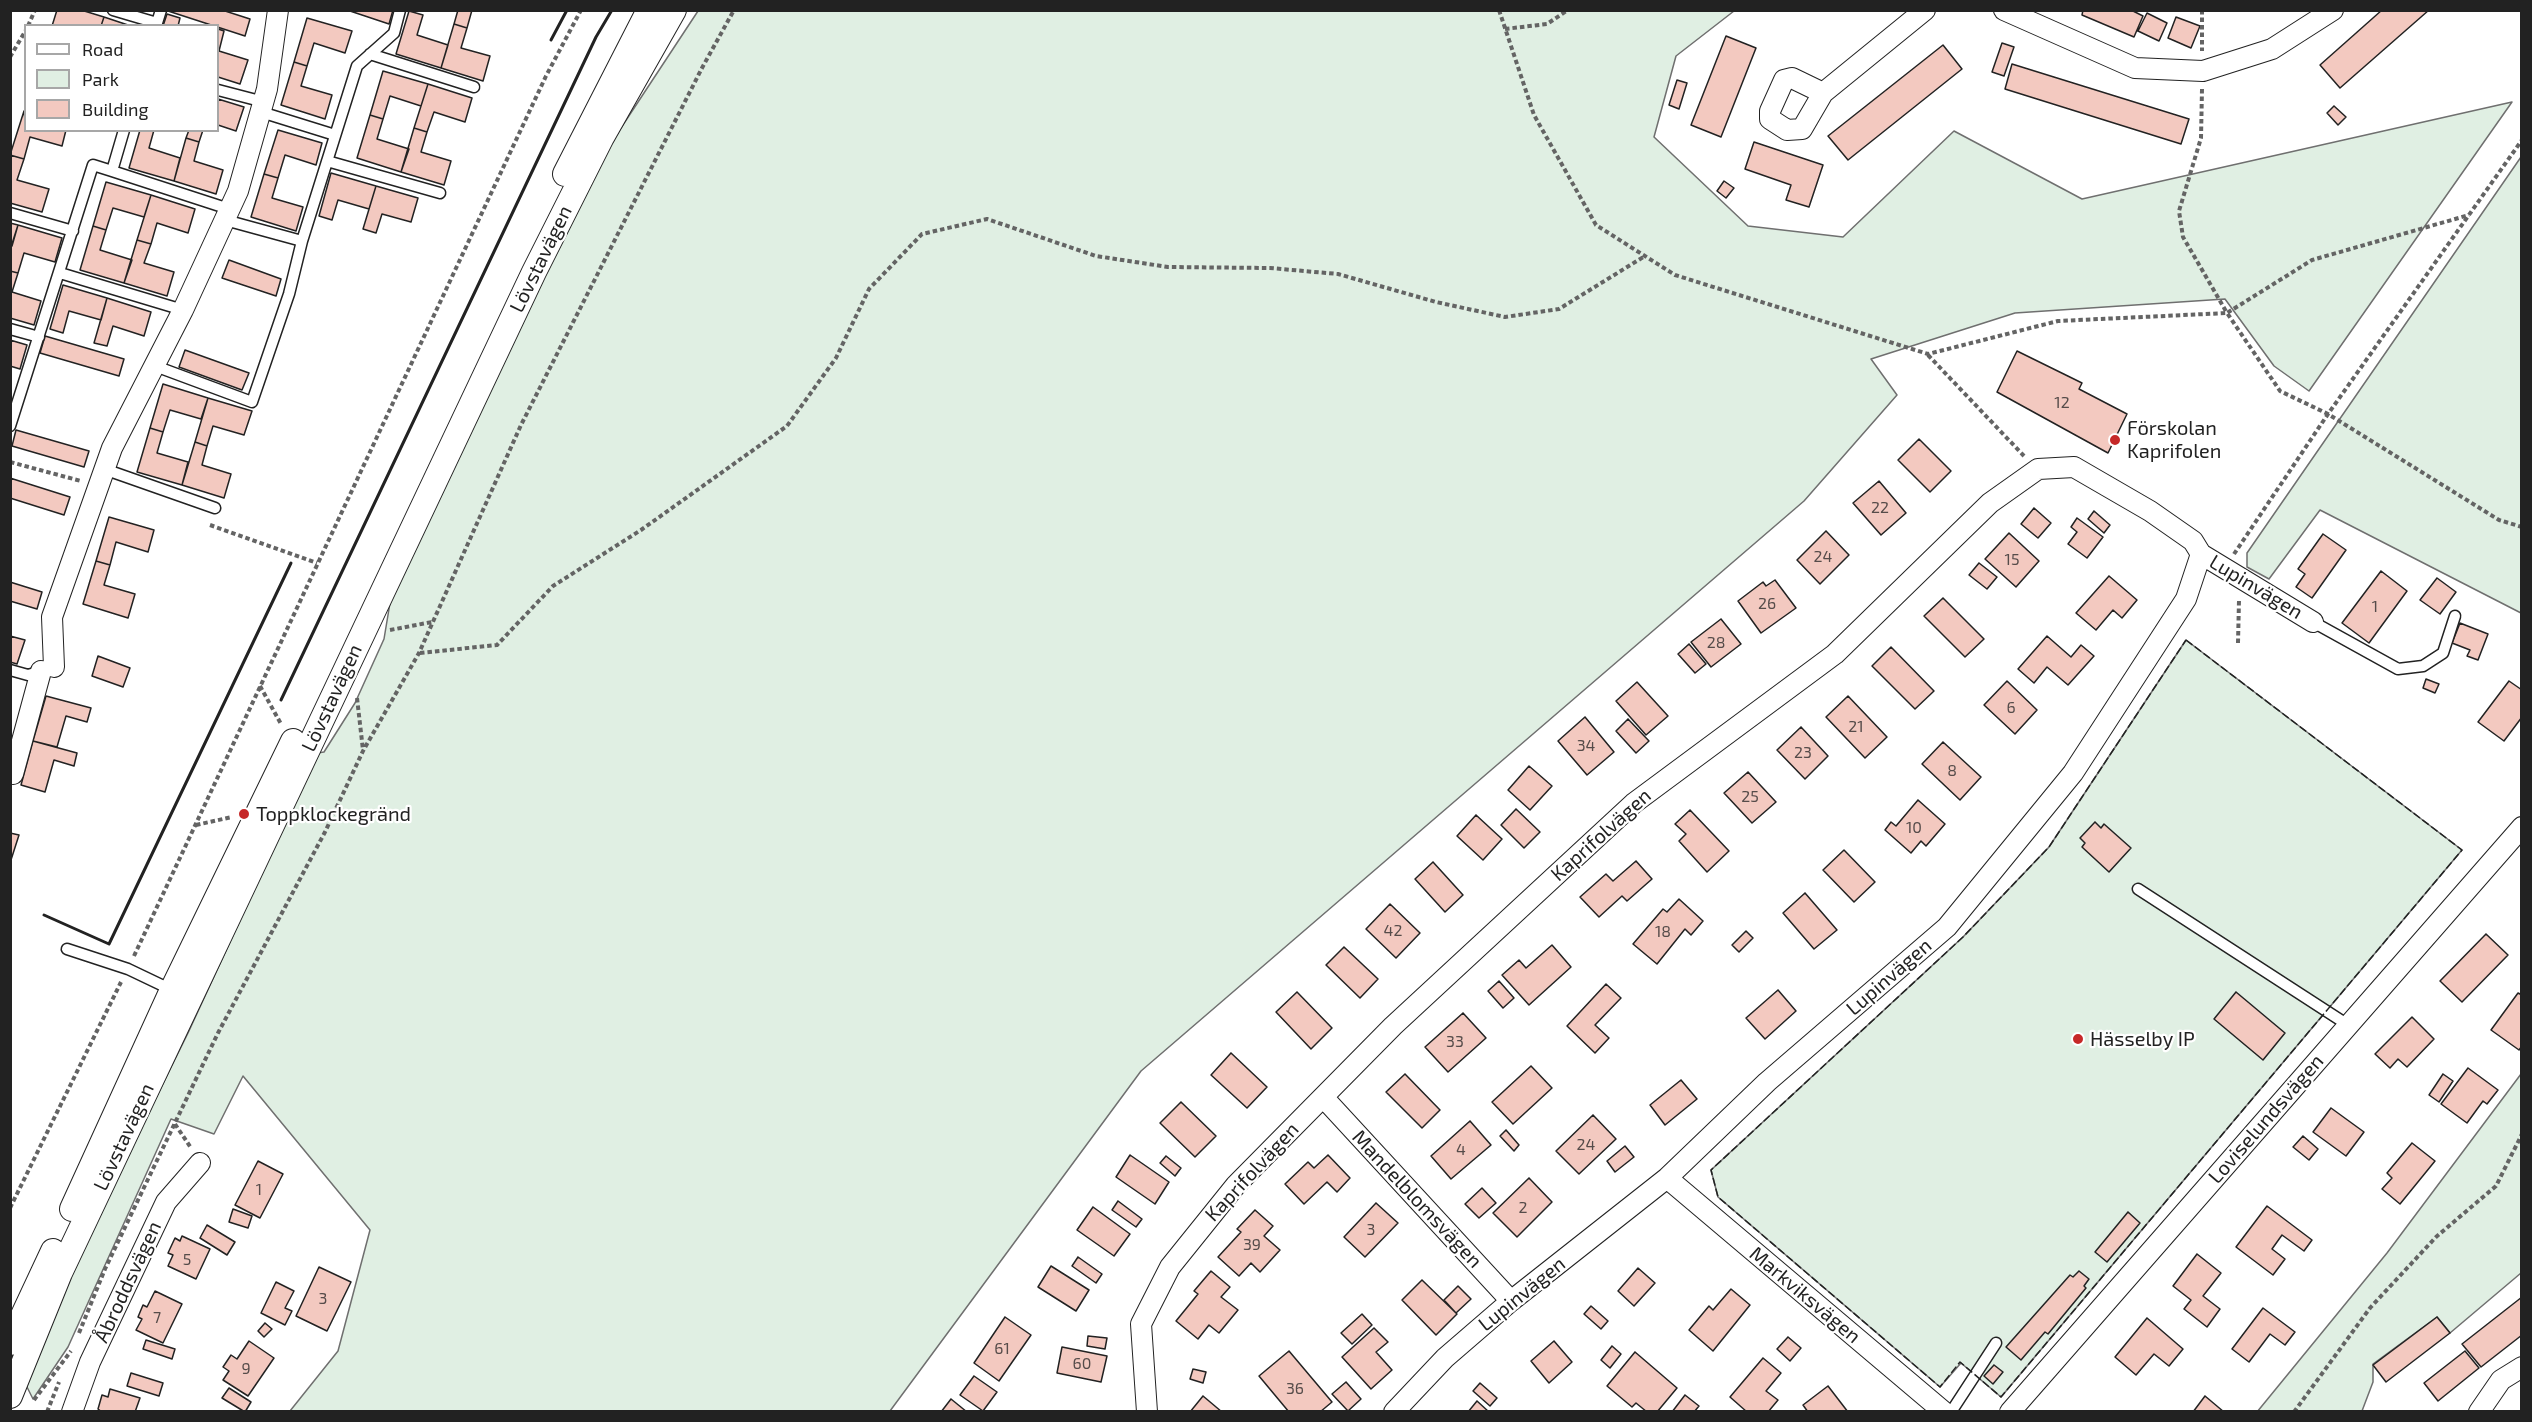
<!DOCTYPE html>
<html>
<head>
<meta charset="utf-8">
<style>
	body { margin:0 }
	#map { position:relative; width:2532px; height:1422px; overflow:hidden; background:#fff; font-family:"Exo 2",sans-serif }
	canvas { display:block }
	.frame { position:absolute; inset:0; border:12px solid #222; pointer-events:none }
	.legend { position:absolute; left:24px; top:24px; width:195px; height:108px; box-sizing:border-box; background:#fff; border:2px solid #a7a7a7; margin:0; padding:8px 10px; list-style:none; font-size:18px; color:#222 }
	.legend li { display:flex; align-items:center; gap:12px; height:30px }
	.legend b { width:30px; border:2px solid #a7a7a7 }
</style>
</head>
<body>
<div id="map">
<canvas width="2532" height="1422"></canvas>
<div class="frame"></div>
<ul class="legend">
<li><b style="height:8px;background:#fff"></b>Road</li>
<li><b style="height:16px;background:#e0efe3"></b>Park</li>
<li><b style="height:16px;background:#f3c9c0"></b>Building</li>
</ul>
</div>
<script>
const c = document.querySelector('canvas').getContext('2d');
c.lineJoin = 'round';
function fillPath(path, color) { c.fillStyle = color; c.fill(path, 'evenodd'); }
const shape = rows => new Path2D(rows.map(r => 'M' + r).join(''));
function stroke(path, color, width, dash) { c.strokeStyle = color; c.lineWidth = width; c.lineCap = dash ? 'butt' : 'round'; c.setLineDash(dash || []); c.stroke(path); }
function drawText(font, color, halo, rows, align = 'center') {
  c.font = font + ' "Exo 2",sans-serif'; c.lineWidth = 4.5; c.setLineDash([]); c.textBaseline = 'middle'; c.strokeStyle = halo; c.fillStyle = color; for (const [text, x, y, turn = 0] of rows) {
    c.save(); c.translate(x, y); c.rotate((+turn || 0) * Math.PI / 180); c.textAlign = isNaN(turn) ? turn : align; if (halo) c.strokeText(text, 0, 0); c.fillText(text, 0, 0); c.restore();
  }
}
const green = shape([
	[698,11,1734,11,1676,56,1654,137,1748,226,1843,237,1954,131,2082,199,2512,102,2309,391,2274,366,2225,299,2015,313,1871,359,1897,395,1804,501,1141,1071,890,1411,290,1411,338,1351,370,1230,243,1076,214,1134,171,1119,68,1347,33,1399,27,1387,31,1363,87,1237,188,1033,317,753,324,752,355,703,384,639,391,597,509,340,613,140,698,11],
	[2521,157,2521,613,2320,510,2269,579,2247,567,2247,553,2521,157],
	[2186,640,2462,850,2001,1397,1961,1363,1940,1387,1718,1197,1711,1170,1963,937,2049,847,2186,640],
	[2521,1074,2521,1273,2450,1333,2437,1317,2373,1364,2373,1382,2362,1411,2257,1412,2387,1253,2521,1074]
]);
const building = shape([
	[57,10,81,10,104,17,101,26,52,26,57,10],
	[165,10,222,10,250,19,245,36,165,10],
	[347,10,393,10,389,24,347,10],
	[458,10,472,10,467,28,454,24,458,10],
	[2083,10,2131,10,2143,16,2134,37,2082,15,2083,10],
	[2382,10,2429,10,2340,88,2320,65,2382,10],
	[409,11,423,15,417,35,448,45,441,68,396,54,409,11],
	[2147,13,2167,23,2159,41,2138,31,2147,13],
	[167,14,180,18,178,26,163,26,167,14],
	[104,17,131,26,101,26,104,17],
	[2176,17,2200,26,2191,48,2168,38,2176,17],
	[307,18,352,31,345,53,314,43,307,66,294,62,307,18],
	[454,24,467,28,461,48,490,56,483,81,441,68,454,24],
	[218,29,224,31,219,51,248,60,240,84,218,77,218,29],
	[1726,36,1756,48,1721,137,1691,125,1726,36],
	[2002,43,2014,47,2004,76,1992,72,2002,43],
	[1943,45,1962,69,1848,160,1828,136,1943,45],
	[294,62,307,66,301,86,332,95,325,119,281,105,294,62],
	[2012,64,2189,119,2181,144,2005,89,2012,64],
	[383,71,428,84,421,106,390,96,383,119,370,115,383,71],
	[1677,80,1687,83,1679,109,1669,105,1677,80],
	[428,84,472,98,465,122,434,112,427,132,414,128,428,84],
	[218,99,244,107,236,131,218,125,218,99],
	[2334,106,2346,117,2338,125,2327,113,2334,106],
	[24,111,26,130,66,130,62,146,30,137,24,159,10,155,24,111],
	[370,115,383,119,377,139,409,149,401,172,357,158,370,115],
	[414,128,427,132,421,152,451,161,444,185,401,172,414,128],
	[140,130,154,130,149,148,180,158,174,181,129,168,140,130],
	[189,130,203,130,199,142,186,138,189,130],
	[278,130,322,143,316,165,285,155,278,178,264,174,278,130],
	[186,138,199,142,194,161,223,170,216,194,174,181,186,138],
	[1754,142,1823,165,1809,207,1786,200,1791,185,1745,169,1754,142],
	[10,155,24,159,17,180,49,189,42,212,10,203,10,155],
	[331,173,376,186,369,209,338,200,332,220,319,216,331,173],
	[264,174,278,178,272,198,303,207,296,231,251,217,264,174],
	[1724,181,1734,188,1726,198,1717,191,1724,181],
	[106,182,151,195,144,217,113,208,106,230,93,226,106,182],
	[376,186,418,198,411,222,382,214,376,233,363,229,376,186],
	[151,195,195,209,188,233,157,223,151,244,137,240,151,195],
	[10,223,18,225,12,246,10,246,10,223],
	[18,225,62,238,55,262,24,253,18,273,10,271,10,250,18,225],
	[93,226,106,230,100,250,132,260,124,283,80,270,93,226],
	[137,240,151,244,144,263,174,272,167,296,124,283,137,240],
	[229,260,281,279,276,296,222,278,229,260],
	[10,271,18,273,12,292,41,301,34,325,10,318,10,271],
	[63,285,107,298,101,320,69,311,63,333,50,329,63,285],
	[107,298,151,312,144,336,113,326,107,346,94,343,107,298],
	[45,336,124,359,119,376,40,353,45,336],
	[10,340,27,345,20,369,10,366,10,340],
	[185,350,249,373,242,390,179,367,185,350],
	[2017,351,2082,383,2079,389,2127,414,2108,453,1997,392,2017,351],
	[163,384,208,398,201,419,170,410,163,432,150,428,163,384],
	[208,398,252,411,244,435,213,426,207,446,195,442,208,398],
	[150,428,163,432,157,453,188,462,182,485,137,472,150,428],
	[16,430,89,451,84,467,12,446,16,430],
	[1919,439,1951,471,1930,492,1898,460,1919,439],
	[195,442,207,446,202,465,231,474,224,498,182,485,195,442],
	[10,478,70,497,64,515,10,498,10,478],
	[1879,481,1906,513,1881,535,1853,503,1879,481],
	[2034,508,2051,523,2038,538,2021,524,2034,508],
	[2094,511,2110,525,2104,533,2088,519,2094,511],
	[109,517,154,530,148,552,116,542,110,565,96,561,109,517],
	[2077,518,2103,537,2087,558,2068,544,2077,532,2071,527,2077,518],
	[1826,531,1849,555,1820,584,1797,560,1826,531],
	[2009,533,2039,561,2016,587,1985,559,2009,533],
	[2323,534,2346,550,2312,598,2296,587,2305,574,2298,569,2323,534],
	[96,561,110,565,104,585,135,594,128,618,83,604,96,561],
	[1979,563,1997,577,1987,589,1969,575,1979,563],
	[2381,571,2407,591,2369,643,2342,623,2381,571],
	[2109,576,2137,600,2122,618,2113,610,2096,630,2076,613,2109,576],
	[2437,578,2456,592,2440,614,2420,600,2437,578],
	[1775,580,1796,608,1761,633,1738,601,1763,582,1766,586,1775,580],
	[10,582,42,592,37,609,10,601,10,582],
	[1943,598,1984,639,1965,657,1924,616,1943,598],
	[1721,619,1741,644,1711,667,1691,642,1721,619],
	[2460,623,2488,634,2478,660,2467,656,2470,650,2452,643,2460,623],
	[10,636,25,640,17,664,10,662,10,636],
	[2047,636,2071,657,2081,645,2094,656,2068,685,2047,667,2034,683,2018,669,2047,636],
	[1689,644,1706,664,1695,673,1678,654,1689,644],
	[1891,647,1934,691,1915,709,1872,666,1891,647],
	[98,656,130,668,123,687,92,676,98,656],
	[2426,679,2439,684,2435,693,2423,688,2426,679],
	[2007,681,2037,710,2015,734,1984,705,2007,681],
	[2509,681,2522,690,2522,717,2504,741,2478,722,2509,681],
	[1637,682,1668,716,1646,735,1616,701,1637,682],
	[46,696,91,708,87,722,66,716,57,747,33,741,46,696],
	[1848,696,1887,737,1865,758,1826,717,1848,696],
	[1585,717,1614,752,1587,775,1558,741,1585,717],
	[1628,719,1649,741,1636,753,1616,731,1628,719],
	[1801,727,1828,756,1805,779,1777,750,1801,727],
	[33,741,77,753,74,766,54,760,45,792,21,785,33,741],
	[1943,742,1981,777,1960,800,1922,764,1943,742],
	[1529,766,1552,786,1530,810,1508,790,1529,766],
	[1748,772,1776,802,1752,823,1724,793,1748,772],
	[1918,800,1945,824,1926,846,1921,841,1911,853,1885,830,1891,822,1896,826,1918,800],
	[1516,809,1540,832,1524,848,1501,825,1516,809],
	[1690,810,1729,851,1707,872,1679,841,1686,834,1675,824,1690,810],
	[1476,815,1502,839,1483,860,1457,836,1476,815],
	[2095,822,2101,828,2104,824,2131,848,2109,872,2082,847,2085,843,2080,838,2095,822],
	[10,833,19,835,10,863,10,833],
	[1844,850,1875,882,1854,902,1823,870,1844,850],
	[1636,861,1652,879,1627,901,1622,896,1599,917,1580,897,1606,874,1613,881,1636,861],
	[1433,862,1463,895,1445,912,1415,879,1433,862],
	[1805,893,1837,930,1814,949,1783,913,1805,893],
	[1679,899,1703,921,1691,935,1685,929,1657,964,1633,944,1663,909,1667,912,1679,899],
	[1390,904,1420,933,1396,958,1366,929,1390,904],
	[1746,931,1753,938,1739,952,1732,945,1746,931],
	[2486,934,2508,955,2462,1002,2440,981,2486,934],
	[1552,945,1571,967,1529,1005,1502,975,1519,960,1526,968,1552,945],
	[1344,947,1378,979,1360,998,1326,965,1344,947],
	[1499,981,1514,998,1503,1008,1488,991,1499,981],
	[1606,984,1621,998,1595,1025,1609,1038,1595,1053,1567,1026,1606,984],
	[1778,990,1796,1011,1765,1039,1746,1018,1778,990],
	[1297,992,1332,1028,1311,1049,1276,1012,1297,992],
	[2236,992,2285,1033,2263,1060,2214,1019,2236,992],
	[2518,993,2522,995,2522,1046,2519,1050,2491,1030,2518,993],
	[1463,1013,1486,1038,1448,1072,1425,1047,1463,1013],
	[2412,1017,2434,1039,2407,1067,2398,1059,2390,1068,2375,1054,2412,1017],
	[1231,1053,1267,1087,1247,1108,1211,1075,1231,1053],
	[1531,1066,1552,1088,1513,1124,1492,1102,1531,1066],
	[2468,1068,2498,1090,2487,1104,2483,1101,2467,1123,2441,1104,2468,1068],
	[1405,1074,1440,1110,1422,1128,1386,1092,1405,1074],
	[2443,1074,2453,1081,2439,1102,2429,1095,2443,1074],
	[1681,1080,1697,1099,1665,1125,1650,1105,1681,1080],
	[1181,1102,1216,1136,1195,1157,1160,1123,1181,1102],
	[2331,1108,2364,1132,2346,1156,2313,1132,2331,1108],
	[1593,1115,1616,1139,1579,1174,1556,1151,1593,1115],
	[1470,1121,1491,1145,1451,1179,1431,1156,1470,1121],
	[1506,1130,1519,1145,1514,1151,1500,1136,1506,1130],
	[2303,1136,2318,1149,2309,1160,2293,1147,2303,1136],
	[2412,1143,2435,1161,2400,1204,2382,1189,2392,1178,2387,1173,2412,1143],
	[1625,1146,1634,1157,1615,1172,1607,1161,1625,1146],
	[1130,1155,1169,1182,1155,1204,1116,1177,1130,1155],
	[1328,1155,1350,1178,1337,1192,1327,1182,1304,1204,1285,1184,1308,1162,1314,1168,1328,1155],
	[1166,1156,1181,1168,1175,1176,1160,1163,1166,1156],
	[258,1161,283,1174,260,1218,235,1205,258,1161],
	[1529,1178,1552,1202,1517,1237,1493,1213,1529,1178],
	[1482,1188,1496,1203,1479,1218,1465,1204,1482,1188],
	[1118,1201,1142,1219,1136,1227,1112,1210,1118,1201],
	[1376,1203,1398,1223,1365,1257,1344,1237,1376,1203],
	[2267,1206,2312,1240,2304,1251,2282,1235,2272,1249,2285,1259,2273,1275,2236,1247,2267,1206],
	[1093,1207,1130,1234,1114,1256,1077,1230,1093,1207],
	[233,1209,252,1216,248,1228,229,1222,233,1209],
	[1255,1210,1273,1226,1264,1236,1280,1250,1260,1272,1251,1263,1239,1276,1218,1257,1241,1232,1237,1229,1255,1210],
	[2128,1212,2140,1223,2107,1262,2095,1252,2128,1212],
	[207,1225,235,1242,227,1255,200,1238,207,1225],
	[182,1236,210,1249,196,1279,168,1266,173,1255,168,1253,175,1238,180,1241,182,1236],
	[2197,1254,2221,1273,2203,1296,2220,1309,2207,1327,2184,1309,2191,1300,2173,1286,2197,1254],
	[1078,1257,1102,1274,1096,1283,1072,1266,1078,1257],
	[1051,1266,1089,1290,1076,1311,1038,1287,1051,1266],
	[319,1267,351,1282,327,1331,296,1316,319,1267],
	[1638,1268,1655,1283,1634,1306,1618,1291,1638,1268],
	[1211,1271,1230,1287,1221,1297,1238,1310,1219,1333,1209,1325,1198,1339,1176,1321,1198,1294,1194,1291,1211,1271],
	[2079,1271,2089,1279,2084,1286,2086,1288,2048,1334,2045,1332,2021,1360,2006,1347,2070,1275,2073,1277,2079,1271],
	[1422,1280,1457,1314,1436,1335,1402,1300,1422,1280],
	[276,1282,294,1291,285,1308,292,1311,285,1325,261,1313,276,1282],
	[1458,1286,1471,1299,1456,1313,1444,1300,1458,1286],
	[1731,1289,1750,1305,1713,1351,1689,1330,1709,1306,1713,1310,1731,1289],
	[155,1291,182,1304,163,1343,136,1330,142,1319,138,1317,143,1305,147,1307,155,1291],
	[2522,1297,2522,1335,2481,1367,2462,1344,2522,1297],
	[1591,1306,1608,1321,1601,1329,1584,1314,1591,1306],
	[2263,1308,2295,1332,2285,1345,2270,1334,2249,1362,2232,1349,2263,1308],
	[1362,1314,1372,1325,1352,1344,1341,1333,1362,1314],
	[1005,1317,1031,1335,999,1381,974,1363,1005,1317],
	[2437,1317,2450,1333,2386,1382,2373,1365,2437,1317],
	[2147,1318,2183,1349,2169,1366,2154,1354,2136,1375,2115,1357,2147,1318],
	[265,1323,272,1329,264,1337,258,1331,265,1323],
	[1374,1328,1388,1342,1376,1352,1392,1370,1371,1389,1342,1357,1374,1328],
	[1088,1336,1107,1338,1105,1349,1087,1346,1088,1336],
	[1788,1337,1801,1348,1790,1361,1777,1349,1788,1337],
	[146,1340,175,1349,172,1359,143,1349,146,1340],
	[249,1341,274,1358,248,1396,223,1380,229,1371,223,1367,231,1355,237,1359,249,1341],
	[1554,1341,1572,1362,1549,1383,1531,1361,1554,1341],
	[1612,1346,1621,1354,1610,1368,1601,1360,1612,1346],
	[1062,1347,1107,1356,1101,1382,1057,1373,1062,1347],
	[1289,1351,1332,1402,1320,1412,1289,1412,1259,1376,1289,1351],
	[2465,1351,2479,1368,2438,1401,2424,1383,2465,1351],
	[1635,1352,1677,1388,1657,1412,1647,1412,1636,1403,1632,1407,1607,1386,1635,1352],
	[1763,1358,1781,1373,1766,1391,1778,1400,1768,1412,1747,1412,1730,1397,1763,1358],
	[1994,1365,2003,1372,1993,1384,1984,1376,1994,1365],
	[1193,1369,1206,1372,1203,1383,1190,1379,1193,1369],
	[131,1373,163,1383,159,1396,127,1386,131,1373],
	[974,1376,997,1392,983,1411,960,1395,974,1376],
	[1346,1382,1361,1399,1348,1411,1332,1394,1346,1382],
	[1480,1383,1497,1398,1490,1406,1473,1391,1480,1383],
	[1828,1386,1848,1412,1808,1412,1803,1405,1828,1386],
	[229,1388,251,1402,245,1412,222,1398,229,1388],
	[110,1389,140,1398,135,1412,102,1412,98,1409,102,1395,108,1397,110,1389],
	[1685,1395,1699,1406,1694,1412,1672,1412,1685,1395],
	[1203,1396,1222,1412,1190,1412,1203,1396],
	[2205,1396,2224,1412,2193,1412,2205,1396],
	[951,1399,967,1412,941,1412,951,1399],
	[1477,1401,1489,1412,1468,1412,1477,1401]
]);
const path = shape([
	[1499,10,1534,115,1596,225,1675,275,1928,354,2058,321,2227,313,2280,391,2328,414,2499,520,2522,527],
	[2202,10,2202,51],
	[28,26,35,10],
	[1505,29,1547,24,1568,10],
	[10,57,26,30],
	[2202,89,2201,138,2179,211,2183,237,2227,313,2312,260,2469,215],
	[1928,355,2024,456],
	[10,462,81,481],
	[210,525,317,563],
	[2234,554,2328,414,2522,140],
	[390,630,432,622],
	[2238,643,2239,600],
	[420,653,497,645,553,586,641,530,787,426,836,358,869,289,922,234,987,219,1096,256,1168,267,1270,268,1338,274,1436,302,1505,317,1559,309,1645,256],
	[260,686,281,724],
	[357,698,363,750],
	[196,825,232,817],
	[134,956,546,76,581,10],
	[175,1124,191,1148],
	[10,1208,121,982],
	[79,1333,105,1269,218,1033,325,832,363,751,419,653,521,425,702,68,734,10],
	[34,1400,71,1351],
	[47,1412,59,1382],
	[2294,1412,2370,1308,2436,1237,2496,1186,2522,1134]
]);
const service = shape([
	[113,10,157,23],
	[156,26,161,10],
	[370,54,474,87],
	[218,90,264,102],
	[261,112,335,135],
	[327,161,440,193],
	[112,171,229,209],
	[10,213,73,231],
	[225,220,302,241],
	[60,273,183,310],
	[10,329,39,337],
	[155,366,252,402,289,294,302,241,357,66,394,33,400,10],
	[10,426,93,165,112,171,124,130],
	[104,469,215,508],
	[2313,622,2398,669,2423,666,2443,653,2455,616],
	[10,670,28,675,42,671],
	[2138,889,2348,1025],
	[67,949,128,969,172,990],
	[1951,1412,1996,1343]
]);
const minor = shape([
	[2004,10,2135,68,2203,71,2272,49,2333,10],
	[1823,93,1792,78,1784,80,1770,111,1770,119,1787,130,1802,129,1823,93,1925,10],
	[54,667,52,617,112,448,183,310,238,191,267,89,278,10],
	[13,774,41,671],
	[1323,1097,1511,1301],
	[1667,1178,1944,1412],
	[72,1412,90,1362,166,1202,200,1163],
	[1147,1412,1141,1324,1170,1267,1236,1185,1393,1026,1634,803,1835,654,1990,503,2038,469,2074,467,2150,511,2193,541,2201,554,2313,622],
	[1394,1412,1445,1358,1511,1301,1667,1178,1767,1082,1947,927,2073,773,2186,599,2201,554],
	[2010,1412,2522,827],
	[2479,1412,2501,1380,2522,1367]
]);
const tertiary = shape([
	[565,174,649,10],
	[72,1209,172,990,293,741],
	[10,1343,53,1251],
	[10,1396,60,1273,534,272,602,137,674,10]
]);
const fence = shape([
	[2186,640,2462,850,2001,1397,1960,1362,1940,1387,1718,1197,1711,1170,1963,937,2049,847,2186,640]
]);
const wall = shape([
	[551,40,567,10],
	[281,700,596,37,612,10],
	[44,915,109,944,291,563]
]);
const markers = [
	[2115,440,6,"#c62828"],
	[244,814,6,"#c62828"],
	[2078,1039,6,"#c62828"]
];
const numberNames = [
	["12",2062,403],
	["22",1880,508],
	["24",1823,557],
	["15",2012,560],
	["26",1767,604],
	["1",2375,607],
	["28",1716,643],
	["6",2011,708],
	["21",1856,727],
	["34",1586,746],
	["23",1803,753],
	["8",1952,771],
	["25",1750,797],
	["10",1914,828],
	["42",1393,931],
	["18",1663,932],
	["33",1455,1042],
	["24",1586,1145],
	["4",1461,1150],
	["1",259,1190],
	["2",1523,1208],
	["3",1371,1230],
	["39",1252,1245],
	["5",187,1260],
	["3",323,1299],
	["7",157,1318],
	["61",1002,1349],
	["60",1082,1364],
	["9",246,1369],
	["36",1295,1389]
];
const streetNames = [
	["Lövstavägen",541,259,-64],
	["Lupinvägen",2256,587,31],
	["Lövstavägen",332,698,-65],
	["Kaprifolvägen",1601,835,-42],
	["Lupinvägen",1889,977,-41],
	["Loviselundsvägen",2266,1119,-49],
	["Lövstavägen",124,1137,-65],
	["Kaprifolvägen",1252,1172,-47],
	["Mandelblomsvägen",1417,1199,47],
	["Åbroddsvägen",128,1282,-65],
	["Lupinvägen",1522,1294,-39],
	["Markviksvägen",1805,1295,40]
];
const poiNames = [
	["Förskolan",2127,428],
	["Kaprifolen",2127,451],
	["Toppklockegränd",256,814],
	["Hässelby IP",2090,1039]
];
fillPath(green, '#e0efe3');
stroke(green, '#6f6f6f', 1.5);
fillPath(building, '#f3c9c0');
stroke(building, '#222', 1.5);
stroke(service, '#222', 13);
stroke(minor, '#222', 22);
stroke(tertiary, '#222', 26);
stroke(path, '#646464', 4, [4.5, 3]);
stroke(service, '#fff', 10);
stroke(minor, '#fff', 20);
stroke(tertiary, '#fff', 24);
stroke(fence, '#222', 1.5, [8, 3]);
stroke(wall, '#222', 3);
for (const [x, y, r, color] of markers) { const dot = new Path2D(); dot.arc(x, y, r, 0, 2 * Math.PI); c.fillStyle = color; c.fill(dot); stroke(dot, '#fff', 2); }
drawText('16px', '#564c4a', null, numberNames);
drawText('20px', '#222', '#fff', streetNames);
drawText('20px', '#222', '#fff', poiNames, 'left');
</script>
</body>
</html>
